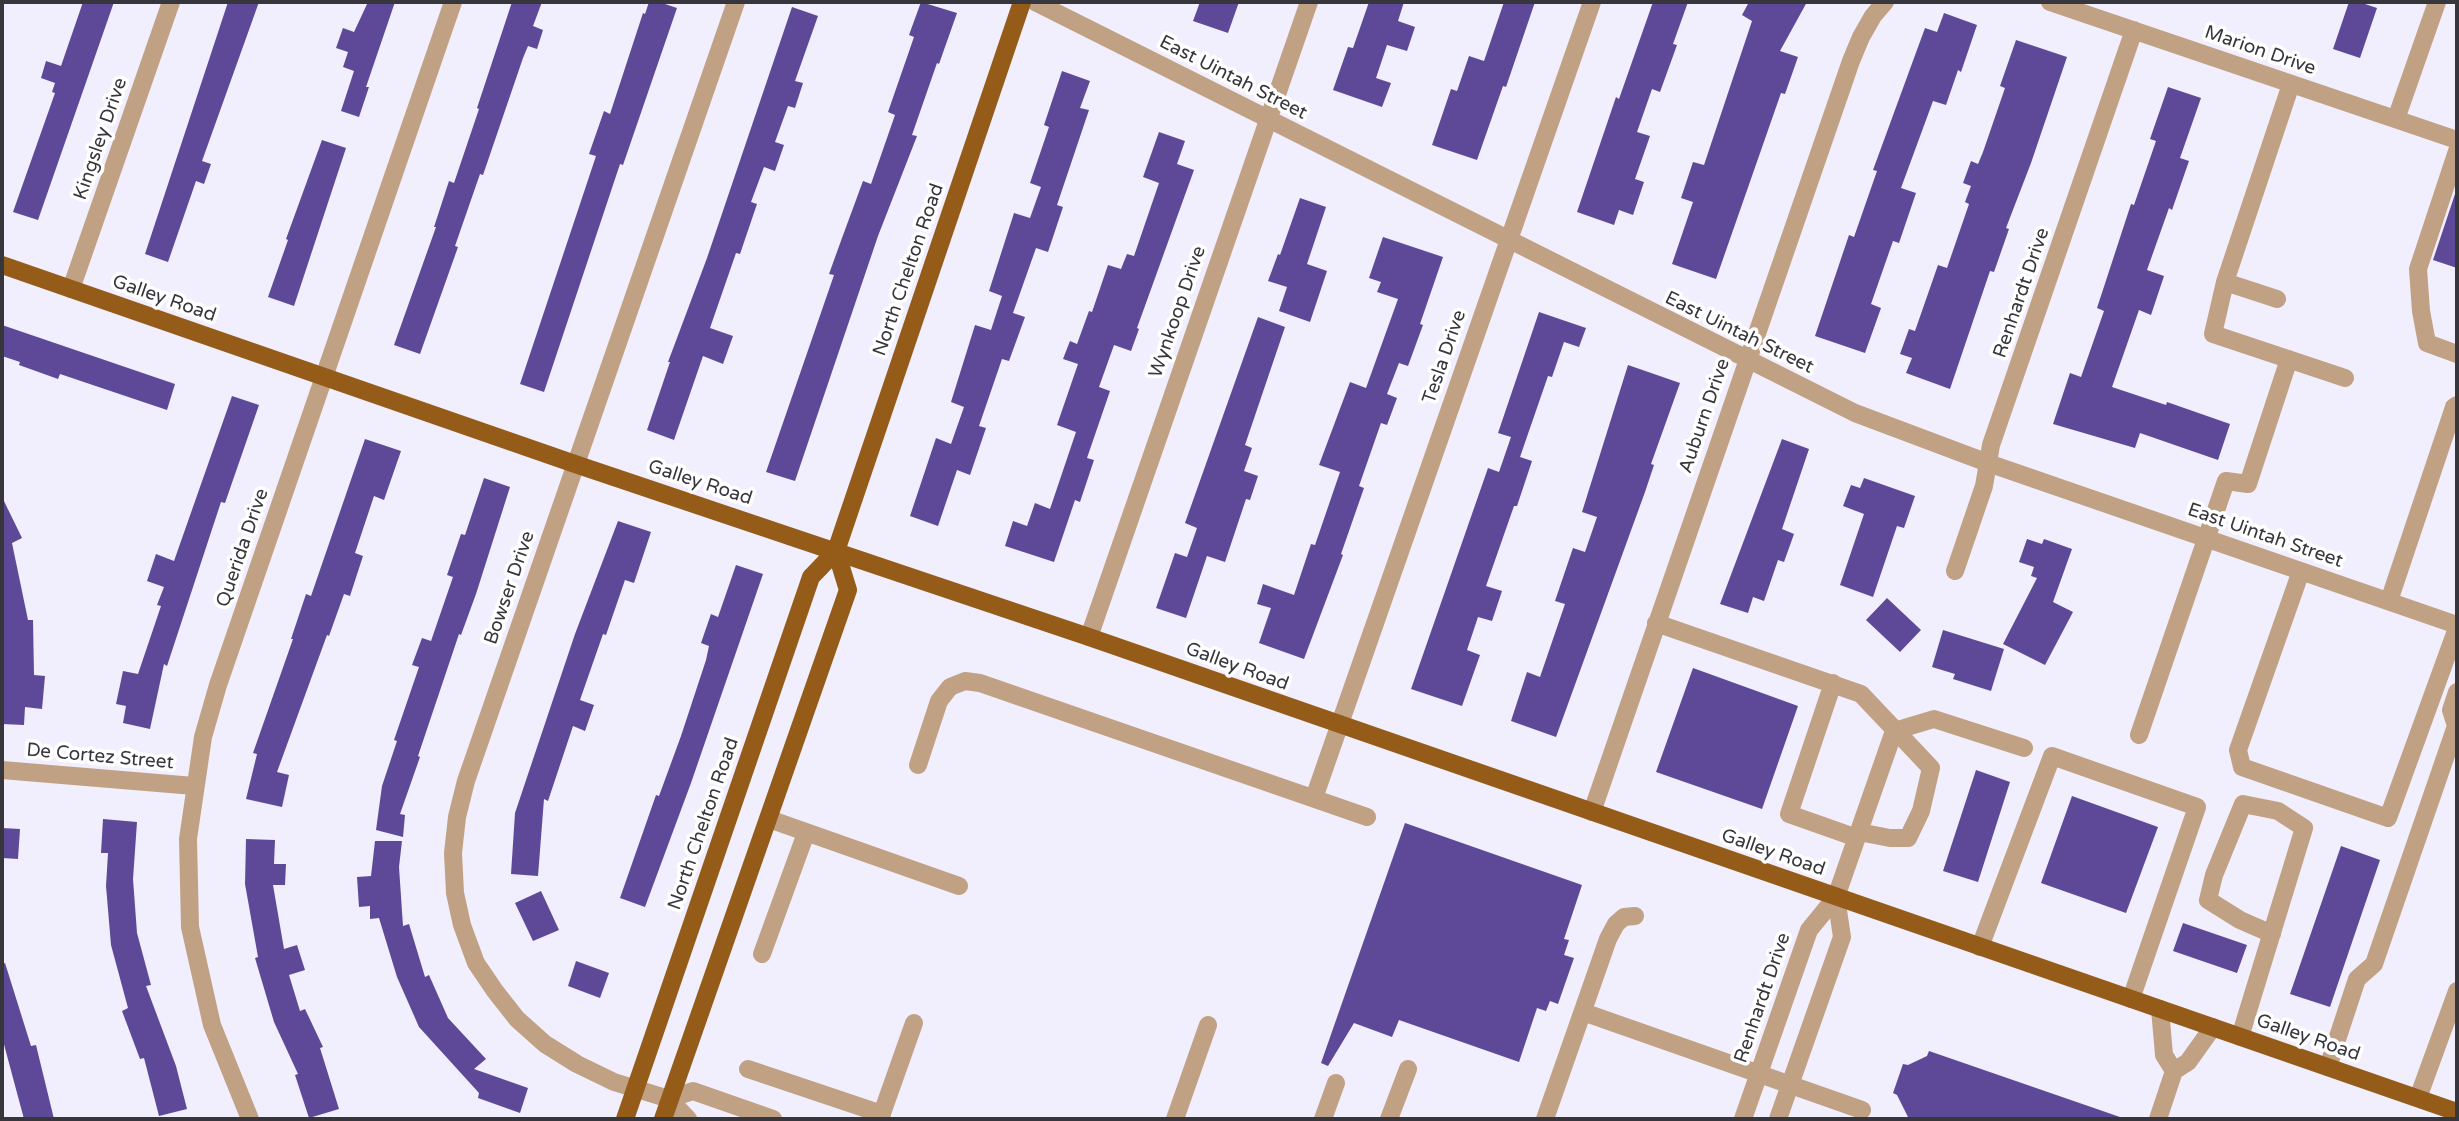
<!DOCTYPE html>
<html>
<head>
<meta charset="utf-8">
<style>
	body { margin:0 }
	#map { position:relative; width:2459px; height:1121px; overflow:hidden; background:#f1effe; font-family:"Varela Round",sans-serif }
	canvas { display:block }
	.frame { position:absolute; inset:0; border:4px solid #37363c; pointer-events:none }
</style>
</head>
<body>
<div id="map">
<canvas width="2459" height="1121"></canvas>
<div class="frame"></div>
</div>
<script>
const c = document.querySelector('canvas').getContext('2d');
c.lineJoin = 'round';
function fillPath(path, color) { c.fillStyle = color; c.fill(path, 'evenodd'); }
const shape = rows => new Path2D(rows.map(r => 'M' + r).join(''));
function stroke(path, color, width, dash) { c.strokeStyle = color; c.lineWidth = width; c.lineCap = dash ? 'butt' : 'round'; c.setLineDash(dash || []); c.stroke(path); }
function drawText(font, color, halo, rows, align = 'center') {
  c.font = font + ' "Varela Round",sans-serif'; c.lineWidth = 7; c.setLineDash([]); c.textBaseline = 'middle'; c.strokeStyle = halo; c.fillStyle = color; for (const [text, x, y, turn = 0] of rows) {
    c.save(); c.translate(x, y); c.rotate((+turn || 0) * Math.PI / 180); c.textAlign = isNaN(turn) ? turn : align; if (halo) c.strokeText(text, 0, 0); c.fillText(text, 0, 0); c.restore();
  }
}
const building = shape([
	[83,2,114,2,38,220,13,212,55,93,52,92,55,83,41,78,46,61,61,66],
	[228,2,259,2,202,161,211,164,204,184,196,181,168,262,145,254],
	[368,2,395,2,366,87,369,87,359,117,341,111,354,71,343,67,348,52,336,48,343,28,354,32],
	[512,2,542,2,533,26,543,30,537,49,528,46,523,58,483,175,480,174,455,246,458,247,420,354,394,345,436,227,434,227,449,181,454,183,479,109,477,108],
	[649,2,659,2,677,8,623,165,620,164,544,392,520,384,596,156,589,154,604,111,610,114,643,13,645,14],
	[921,2,957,13,939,64,937,63,912,135,917,136,878,236,795,481,766,472,834,275,829,274,842,238,863,181,871,184,895,115,888,112,914,37,909,35],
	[1200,2,1239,2,1228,33,1193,21],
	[1369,2,1404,2,1398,21,1415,27,1407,51,1387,45,1376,78,1391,83,1382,107,1333,90,1348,47,1353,48],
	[1504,2,1535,2,1506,87,1503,86,1477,160,1432,145,1451,89,1457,91,1469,56,1484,61],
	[1653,2,1688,2,1673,44,1677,45,1660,92,1652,89,1637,132,1650,136,1635,179,1644,182,1633,215,1619,210,1614,225,1577,212,1616,97,1619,99],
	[1749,2,1807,2,1780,51,1798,57,1785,94,1781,93,1716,279,1672,264,1693,202,1681,198,1693,162,1704,165,1752,21,1742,15],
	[2349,2,2359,2,2377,8,2360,58,2333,49],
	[792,7,818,16,795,81,803,83,795,108,788,106,775,142,784,145,775,171,764,167,751,202,757,204,740,254,736,253,710,328,733,336,723,364,703,356,674,440,647,430,670,362,668,362,707,258],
	[1944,13,1977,25,1961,72,1958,70,1946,105,1933,101,1901,188,1916,193,1899,243,1893,241,1871,304,1881,308,1865,353,1815,336,1849,235,1854,237,1877,171,1873,170,1925,28,1937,32],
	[2016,40,2067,57,2031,163,2006,228,2009,229,1994,272,1990,271,1950,389,1906,373,1912,358,1900,354,1909,329,1915,331,1938,265,1947,268,1969,204,1965,202,1971,186,1963,183,1971,161,1978,164,1983,152,2005,88,2000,86],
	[1062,71,1090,81,1080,108,1089,110,1057,205,1063,207,1048,252,1036,248,1013,313,1025,317,1009,361,1002,359,979,426,986,428,970,475,957,470,938,526,910,516,936,438,951,444,964,407,951,402,975,325,991,330,1002,296,989,291,1014,213,1030,218,1041,187,1030,183,1049,127,1044,125],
	[2168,87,2201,98,2180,158,2189,161,2172,210,2169,208,2147,270,2164,276,2151,315,2139,310,2112,387,2166,405,2167,402,2230,424,2218,460,2140,433,2135,448,2053,424,2070,373,2081,377,2104,311,2097,308,2131,204,2134,205,2156,141,2150,139],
	[1159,132,1185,141,1177,164,1194,170,1137,328,1139,329,1131,351,1114,345,1099,387,1110,391,1087,458,1094,460,1080,502,1075,500,1054,562,1005,546,1013,521,1027,526,1035,503,1050,509,1076,432,1057,425,1078,364,1063,359,1070,341,1077,344,1089,311,1092,312,1108,265,1121,269,1127,254,1134,256,1159,183,1143,177],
	[322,140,346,148,294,306,268,297,288,240,286,239],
	[2456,191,2457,192,2457,268,2433,260],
	[1300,198,1326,207,1307,264,1327,271,1310,322,1279,311,1287,287,1268,281,1278,254,1280,255],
	[1383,237,1443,257,1420,324,1423,325,1408,366,1399,363,1387,394,1397,398,1387,425,1381,423,1359,486,1364,488,1341,554,1343,555,1304,659,1259,643,1271,608,1257,604,1263,584,1294,595,1311,544,1315,545,1340,472,1319,465,1350,382,1366,388,1398,299,1377,292,1381,282,1369,278],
	[1539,312,1586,328,1579,347,1564,342,1552,377,1548,376,1520,457,1532,461,1517,506,1514,506,1486,586,1502,591,1492,621,1478,617,1467,650,1480,655,1462,706,1411,689,1488,468,1499,472,1511,437,1498,433],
	[1258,317,1285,327,1245,445,1252,448,1244,471,1258,476,1250,500,1246,499,1225,562,1207,556,1186,618,1156,608,1175,553,1187,557,1197,528,1185,523],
	[2,325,175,384,167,410,60,374,58,379,19,365,20,362,2,356],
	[1628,365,1680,383,1651,464,1654,465,1645,492,1556,737,1511,721,1527,672,1540,677,1565,604,1555,601,1573,548,1585,552,1597,517,1582,512],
	[232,396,259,405,225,503,221,502,167,666,164,664,150,729,123,723,126,706,116,704,123,671,138,674,161,606,157,605,164,587,147,581,156,554,174,561],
	[365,439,401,451,384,500,374,496,355,553,363,556,350,596,344,594,329,636,327,635,277,772,289,775,282,807,246,799,257,754,253,753,293,639,291,639,306,594,311,596],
	[1782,439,1809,449,1782,529,1794,534,1784,562,1778,560,1764,601,1753,597,1748,613,1720,604],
	[484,478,510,487,476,594,461,635,459,634,418,756,420,757,400,814,405,815,403,837,376,830,382,786,397,741,394,740,419,667,412,665,422,638,431,641,453,577,447,575,461,534,465,535],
	[1864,478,1915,496,1904,528,1897,526,1873,597,1840,585,1864,514,1843,506,1851,485,1860,488],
	[2,497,22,538,12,543,28,620,33,620,34,675,45,676,42,709,25,707,24,725,2,724],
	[618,521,651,532,634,583,625,580,606,635,603,634,580,700,594,705,585,731,573,726,548,801,544,799,538,876,511,874,515,813,575,634],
	[2027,539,2042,544,2044,539,2072,549,2053,602,2073,612,2045,665,2003,644,2037,578,2031,576,2034,567,2019,562],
	[736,565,763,574,691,783,645,907,620,898,656,795,659,796,681,736,706,660,709,646,701,643,711,614,718,617],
	[1887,598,1921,630,1900,652,1866,620],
	[1943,630,2004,649,1991,691,1953,679,1955,674,1932,667],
	[1693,668,1798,706,1762,809,1656,772],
	[1976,770,2010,782,1978,882,1943,871],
	[2072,796,2158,827,2126,913,2041,883],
	[103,819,137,822,133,879,137,933,151,985,146,986,176,1066,187,1109,159,1116,144,1058,140,1059,122,1011,128,1008,111,945,106,886,108,853,101,853],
	[1405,823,1582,885,1564,939,1569,940,1564,955,1574,958,1558,1004,1550,1001,1546,1011,1537,1008,1519,1062,1399,1020,1392,1037,1354,1023,1328,1066,1321,1063],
	[2,828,20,829,18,859,2,858],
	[246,839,275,840,274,864,286,864,285,885,273,885,284,949,297,945,305,970,289,975,300,1011,305,1009,323,1047,320,1048,339,1109,309,1118,295,1075,298,1074,274,1022,255,958,258,957,245,884],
	[375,841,402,841,399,867,403,926,409,924,425,977,429,975,448,1018,486,1059,474,1069,528,1088,520,1113,478,1098,479,1093,419,1027,397,977,379,918,370,919,370,906,359,907,357,877,371,876],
	[2341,846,2380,860,2330,1007,2290,994],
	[541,891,559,930,533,941,515,903],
	[2183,923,2247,945,2237,973,2173,951],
	[576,961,609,973,600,998,568,986],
	[5,963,31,1046,36,1045,54,1119,24,1119,2,1037,2,964],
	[1929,1051,2120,1117,2120,1119,1909,1119,1897,1095,1893,1093,1903,1064,1908,1065,1927,1056]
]);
const minor = shape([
	[1035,2,1855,413,1988,463,2457,625],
	[2050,2,2457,140],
	[2396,119,2437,2],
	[2457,151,2418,269,2421,311,2427,343,2457,354],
	[2225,282,2213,334,2345,378],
	[71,289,171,2],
	[2277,299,2225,282,2291,84],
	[1955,571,1984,486,1991,445,2134,30],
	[2301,571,2238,750,2242,767,2388,818,2457,628],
	[2389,601,2454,407,2457,405],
	[1656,623,1861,694,1931,768,1921,811,1908,838,1890,838,1859,832],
	[1089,637,1309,2],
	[1833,683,1789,814,1857,838],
	[1894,731,1934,719,2024,748],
	[2139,735,2226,481,2248,484,2289,359],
	[918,765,939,701,950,687,965,681,980,683,1367,817],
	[2,770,194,786],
	[1314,798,1592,2],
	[1592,812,1851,61,1861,37,1873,16,1885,2],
	[769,819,959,886],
	[1980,947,2052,756,2197,807,2131,999],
	[762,954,806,833],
	[2160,1009,2164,1055,2174,1071],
	[1583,1012,1862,1110],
	[2240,1037,2304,828,2278,811,2243,804,2214,875,2208,900,2240,920,2272,934],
	[2328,1067,2357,979,2374,964,2456,726,2451,710,2457,692],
	[748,1069,882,1114],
	[2418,1098,2457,991],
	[669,1099,614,1082,577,1064,545,1044,517,1019,495,991,476,963,462,925,455,893,453,853,457,817,466,781,736,2],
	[669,1099,693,1091,773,1119],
	[669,1099,688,1119],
	[250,1119,212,1025,190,927,188,839,203,737,218,685,453,2],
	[880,1119,914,1023],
	[1175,1119,1208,1025],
	[1323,1119,1336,1083],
	[1389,1119,1408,1069],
	[1545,1119,1608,939,1616,924,1624,917,1635,916],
	[1743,1119,1809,930,1836,897,1894,731],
	[1778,1119,1842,937,1836,897],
	[2158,1119,2174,1071,2188,1062,2213,1027]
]);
const major = shape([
	[2,265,575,464,1089,637,2457,1112],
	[625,1119,811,577,836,551,1022,2],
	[663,1119,848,590,836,551]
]);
const streetNames = [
	["Marion Drive",2260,51,19],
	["East Uintah Street",1233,78,27],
	["Kingsley Drive",101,139,-71],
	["North Chelton Road",909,270,-71],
	["Renhardt Drive",2022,293,-71],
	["Galley Road",164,299,19],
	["Wynkoop Drive",1178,312,-71],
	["East Uintah Street",1739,333,26],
	["Tesla Drive",1445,357,-71],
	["Auburn Drive",1705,416,-71],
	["Galley Road",700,483,18],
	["East Uintah Street",2265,536,19],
	["Querida Drive",243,548,-71],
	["Bowser Drive",510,588,-71],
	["Galley Road",1237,667,20],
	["De Cortez Street",100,757,5],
	["North Chelton Road",704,824,-71],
	["Galley Road",1773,853,19],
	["Renhardt Drive",1763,998,-71],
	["Galley Road",2308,1038,19]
];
fillPath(building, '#5e4999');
stroke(minor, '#c1a183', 18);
stroke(major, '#955c19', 18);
drawText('19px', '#37363c', '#fff', streetNames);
</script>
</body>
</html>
